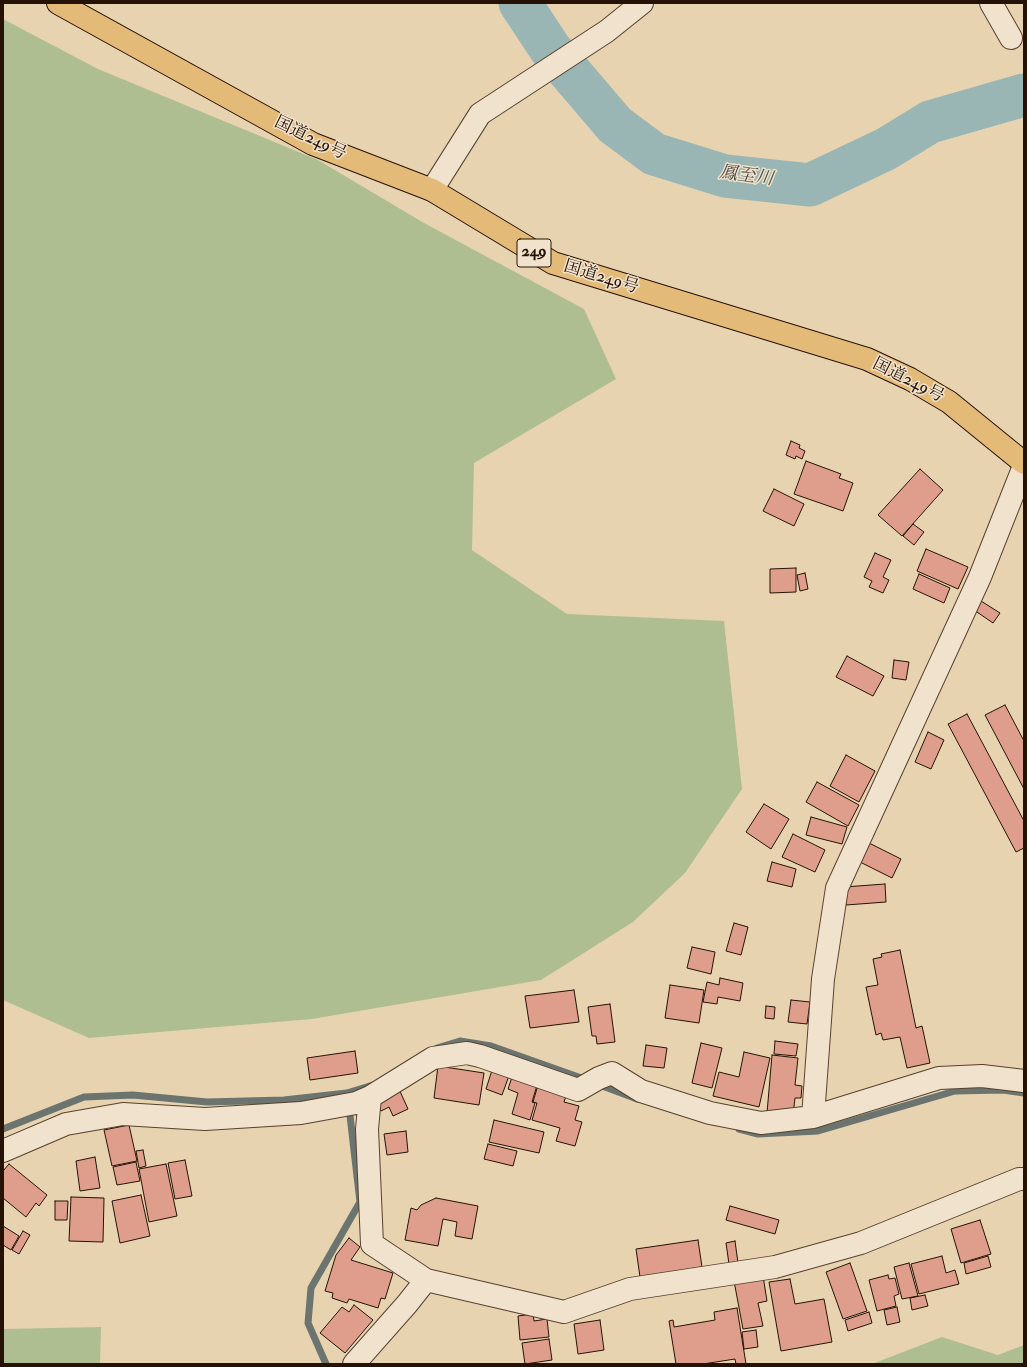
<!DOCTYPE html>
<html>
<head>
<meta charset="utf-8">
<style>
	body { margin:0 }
	#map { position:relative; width:1027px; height:1367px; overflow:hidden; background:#e8d3b0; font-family:"IM FELL Double Pica",serif }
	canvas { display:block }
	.frame { position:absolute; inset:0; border:4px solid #251204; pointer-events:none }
</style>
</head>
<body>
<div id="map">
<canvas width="1027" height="1367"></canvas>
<div class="frame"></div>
</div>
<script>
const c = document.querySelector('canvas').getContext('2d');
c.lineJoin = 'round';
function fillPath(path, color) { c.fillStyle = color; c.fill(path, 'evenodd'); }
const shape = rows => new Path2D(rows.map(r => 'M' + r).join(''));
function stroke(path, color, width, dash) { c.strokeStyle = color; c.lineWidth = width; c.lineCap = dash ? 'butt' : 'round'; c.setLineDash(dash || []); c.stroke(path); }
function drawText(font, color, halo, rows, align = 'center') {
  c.font = font + ' "IM FELL Double Pica","Noto Serif JP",serif'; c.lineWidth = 3; c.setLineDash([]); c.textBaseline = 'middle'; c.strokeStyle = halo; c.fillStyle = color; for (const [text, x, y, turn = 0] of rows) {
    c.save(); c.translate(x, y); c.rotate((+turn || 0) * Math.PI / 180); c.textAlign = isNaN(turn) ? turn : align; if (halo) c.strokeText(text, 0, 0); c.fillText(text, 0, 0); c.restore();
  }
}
const green = shape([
	[3,19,98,69,318,160,424,223,584,309,616,379,474,463,472,550,567,614,724,621,742,789,685,873,633,922,541,980,312,1019,89,1038,3,1000],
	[101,1327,100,1364,3,1364,3,1329],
	[942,1337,998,1355,1024,1345,1024,1364,872,1364]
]);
const stream = shape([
	[437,1048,460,1041,491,1046,587,1080],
	[597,1084,637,1099],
	[3,1129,84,1097,133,1095,207,1102,284,1100,347,1093,373,1085],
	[739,1129,758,1134,818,1131,955,1091,1003,1090,1024,1093],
	[326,1364,308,1323,311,1288,360,1202,349,1107]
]);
const river = shape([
	[520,3,551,50,615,125,654,154,725,176,810,185,886,149,930,122,1024,95]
]);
const building = shape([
	[791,441,800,445,799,448,805,451,802,459,796,456,795,459,786,455,791,441],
	[806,461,841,474,839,478,853,483,843,511,794,494,806,461],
	[920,469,943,490,902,536,878,515,920,469],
	[774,489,804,504,794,526,763,511,774,489],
	[913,524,924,532,914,545,903,536,913,524],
	[926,549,968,567,958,589,917,571,926,549],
	[875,553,891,560,883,577,889,580,883,593,869,587,872,581,864,577,875,553],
	[796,568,796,592,770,593,770,569,796,568],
	[805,573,808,589,800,591,797,575,805,573],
	[919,574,950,588,944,603,913,589,919,574],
	[981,601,1000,613,993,623,974,610,981,601],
	[847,656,884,676,873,696,836,677,847,656],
	[894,660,909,662,906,680,892,678,894,660],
	[1005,705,1024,741,1024,789,985,715,1005,705],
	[967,714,1024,821,1024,848,1016,852,948,724,967,714],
	[928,732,944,740,931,769,915,762,928,732],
	[846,755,875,771,859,802,830,786,846,755],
	[817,782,859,805,848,826,806,802,817,782],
	[764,804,789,819,771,849,746,832,764,804],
	[811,817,847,827,842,844,806,835,811,817],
	[793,834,825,850,815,872,782,857,793,834],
	[867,842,901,859,892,878,858,861,867,842],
	[772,862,796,869,792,887,767,881,772,862],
	[885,884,886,902,846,905,844,887,885,884],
	[734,923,748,927,741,955,726,951,734,923],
	[692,947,715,952,711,974,687,968,692,947],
	[900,950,916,1028,922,1026,930,1063,907,1068,900,1037,883,1040,881,1033,876,1035,866,987,878,985,873,959,882,957,881,954,900,950],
	[720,978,743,983,740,1001,718,997,717,1004,703,1002,707,982,719,985,720,978],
	[670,985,704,990,699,1023,665,1018,670,985],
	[574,990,579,1022,530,1028,525,996,574,990],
	[791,1000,810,1002,807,1024,788,1022,791,1000],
	[610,1004,615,1042,597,1044,596,1036,592,1036,588,1007,610,1004],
	[766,1006,775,1007,774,1019,765,1018,766,1006],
	[775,1041,798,1044,796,1056,774,1054,775,1041],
	[701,1043,722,1048,712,1088,692,1083,701,1043],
	[646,1045,667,1048,664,1068,643,1066,646,1045],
	[355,1051,358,1073,310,1080,307,1058,355,1051],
	[744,1052,770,1058,759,1107,713,1096,719,1072,739,1077,744,1052],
	[772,1055,798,1058,795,1085,802,1086,801,1098,795,1098,793,1115,767,1113,772,1055],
	[438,1066,484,1073,479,1105,434,1098,438,1066],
	[493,1067,510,1073,502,1095,486,1089,493,1067],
	[513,1074,538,1082,532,1102,535,1103,530,1120,512,1114,518,1093,508,1089,513,1074],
	[538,1085,567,1093,564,1102,579,1106,575,1120,582,1122,575,1146,556,1141,560,1128,532,1120,537,1103,533,1102,538,1085],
	[399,1089,408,1109,393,1116,389,1107,381,1111,375,1100,399,1089],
	[494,1120,544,1132,539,1153,489,1142,494,1120],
	[129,1125,137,1161,112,1166,104,1130,129,1125],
	[406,1131,408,1152,387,1155,384,1134,406,1131],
	[488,1144,517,1151,513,1166,484,1159,488,1144],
	[143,1150,146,1166,139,1168,136,1151,143,1150],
	[95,1157,100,1188,80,1191,76,1161,95,1157],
	[185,1160,192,1196,175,1199,168,1163,185,1160],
	[136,1162,140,1181,117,1185,113,1167,136,1162],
	[9,1164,47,1195,39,1206,36,1203,26,1217,3,1198,3,1171,9,1164],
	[166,1164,177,1216,149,1222,139,1169,166,1164],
	[141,1195,150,1236,120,1243,112,1201,141,1195],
	[71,1197,104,1198,103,1242,69,1241,71,1197],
	[436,1198,478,1206,472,1239,455,1236,457,1222,443,1219,438,1246,405,1240,411,1208,417,1210,421,1205,436,1198],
	[55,1201,68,1201,67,1220,55,1220,55,1201],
	[730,1206,779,1220,775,1234,726,1220,730,1206],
	[980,1220,991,1254,961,1263,951,1229,980,1220],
	[3,1226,19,1236,11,1250,3,1245,3,1226],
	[23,1231,30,1235,19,1254,12,1250,23,1231],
	[349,1238,360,1247,351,1260,393,1273,385,1299,381,1298,378,1308,349,1299,347,1303,332,1298,333,1293,325,1291,336,1255,349,1238],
	[698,1240,702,1267,640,1277,636,1249,698,1240],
	[735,1241,738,1263,729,1264,726,1243,735,1241],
	[942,1256,946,1273,955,1270,959,1284,919,1294,911,1264,942,1256],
	[988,1256,991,1267,966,1274,964,1263,988,1256],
	[850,1263,867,1311,843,1319,826,1272,850,1263],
	[909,1263,918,1296,902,1299,894,1267,909,1263],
	[888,1275,889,1279,895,1278,899,1294,894,1296,896,1306,877,1311,869,1280,888,1275],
	[763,1276,767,1301,758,1303,763,1326,743,1329,734,1281,763,1276],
	[790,1279,795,1304,824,1299,832,1342,781,1351,769,1282,790,1279],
	[925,1295,928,1306,912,1310,910,1298,925,1295],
	[354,1305,373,1320,345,1353,320,1333,342,1307,349,1312,354,1305],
	[897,1307,900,1322,887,1325,884,1310,897,1307],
	[737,1308,746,1364,736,1364,735,1359,703,1364,676,1364,669,1321,673,1320,674,1327,715,1320,714,1312,737,1308],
	[869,1312,872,1323,848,1331,845,1320,869,1312],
	[533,1314,534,1321,547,1319,549,1337,520,1340,518,1316,533,1314],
	[600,1320,604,1350,578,1354,574,1324,600,1320],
	[756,1330,758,1347,744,1349,742,1332,756,1330],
	[549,1339,552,1360,525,1364,522,1343,549,1339]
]);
const minor = shape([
	[991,3,1011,38],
	[432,190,480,114,607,31,642,3],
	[370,1097,367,1129,372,1244,426,1280,564,1312,630,1289,775,1267,861,1243,1019,1179,1024,1179],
	[813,1117,823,979,837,888,980,577,1024,466],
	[3,1151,66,1124,123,1114,205,1119,301,1113,356,1103,370,1097,433,1058,467,1053,480,1056,578,1090,599,1078,612,1073,641,1091,710,1113,761,1123,813,1117,939,1078,982,1076,1024,1081],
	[354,1364,407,1304,426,1280]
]);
const highway = shape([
	[58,3,313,144,432,190,553,263,867,359,910,379,949,402,1024,463]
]);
const shields = [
	[534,253,34]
];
const shieldNames = [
	["249",534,253]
];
const streetNames = [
	["国道249号",310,139,26],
	["国道249号",601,278,17],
	["国道249号",908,381,27]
];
const waterNames = [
	["鳳至川",746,177,8]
];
fillPath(green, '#afbe91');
stroke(stream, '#6b746e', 7);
stroke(river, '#99b6b4', 43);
fillPath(building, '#df9e8c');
stroke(building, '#251204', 1);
stroke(minor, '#56422f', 24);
stroke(highway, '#251204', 24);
stroke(minor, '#f0e2cc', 22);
stroke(highway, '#e4ba78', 22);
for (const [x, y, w] of shields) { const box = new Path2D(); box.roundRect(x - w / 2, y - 14, w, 28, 3); c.fillStyle = '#f0e2cc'; c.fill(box); stroke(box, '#251204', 1); }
drawText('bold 16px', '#251204', null, shieldNames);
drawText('17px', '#251204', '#f0e2cc', streetNames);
drawText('italic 18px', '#4e4b42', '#f0e2cc', waterNames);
</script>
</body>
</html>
